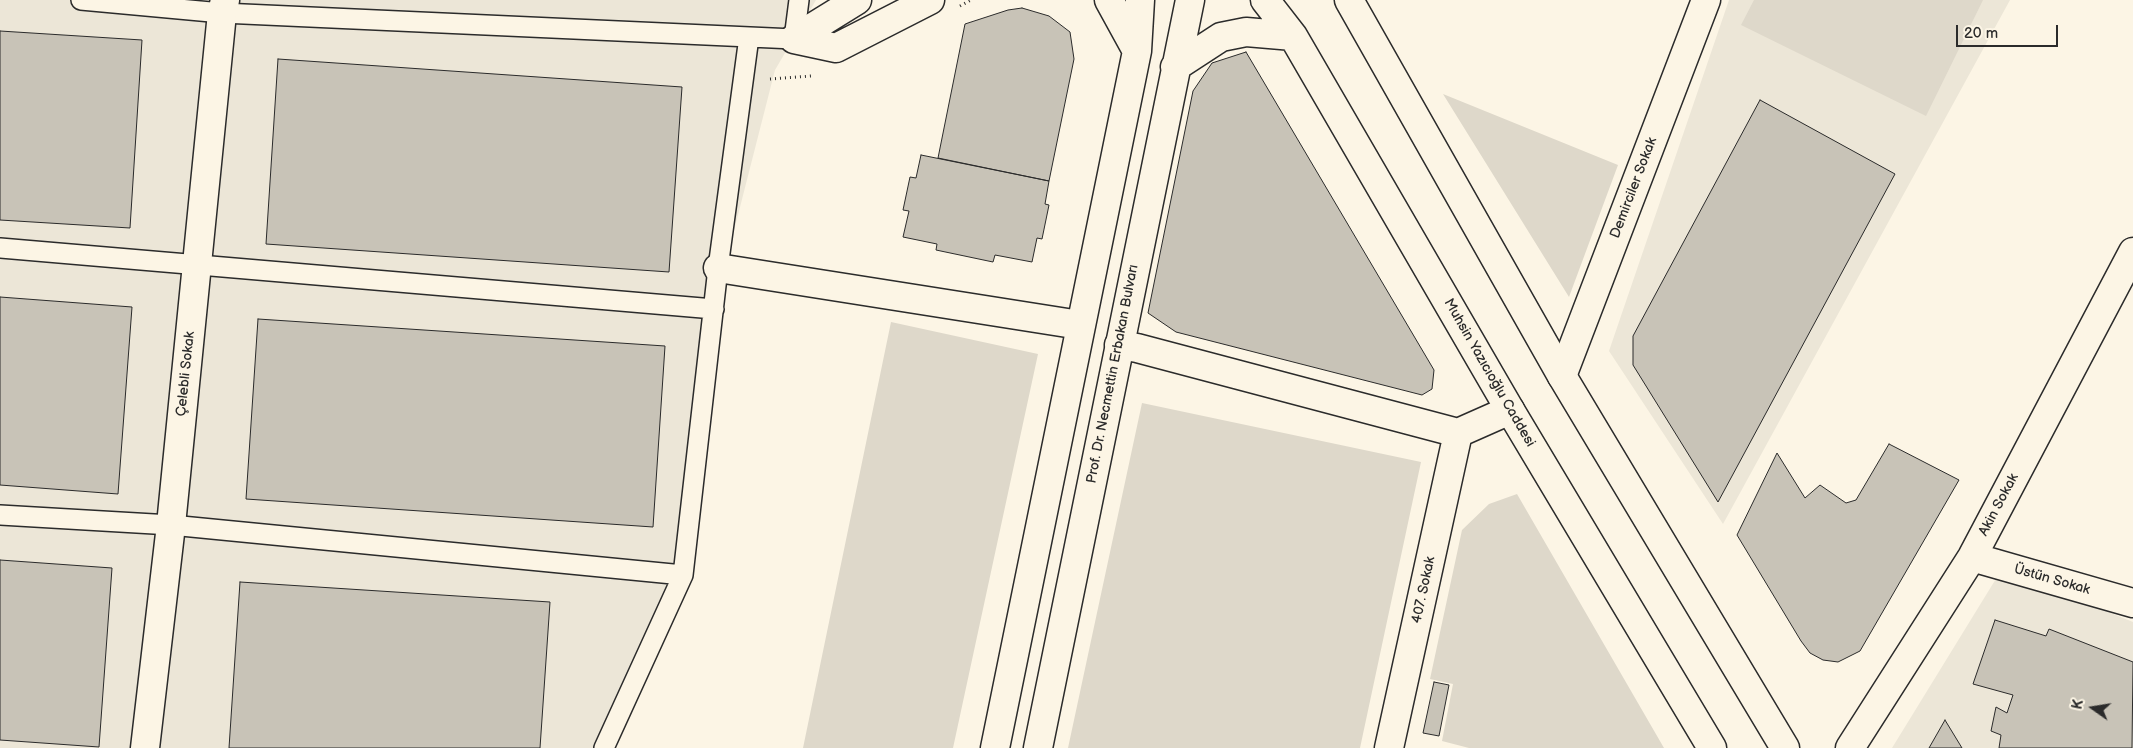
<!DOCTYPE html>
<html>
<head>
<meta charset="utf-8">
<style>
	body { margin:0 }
	#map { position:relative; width:2133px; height:748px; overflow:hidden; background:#fcf5e5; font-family:"Balsamiq Sans",sans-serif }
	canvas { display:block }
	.north { position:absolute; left:2068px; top:683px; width:50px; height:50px; -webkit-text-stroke:4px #fcf5e5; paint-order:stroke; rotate:283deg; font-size:14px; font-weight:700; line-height:20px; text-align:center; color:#2b2b2b }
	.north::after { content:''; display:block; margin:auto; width:18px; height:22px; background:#2b2b2b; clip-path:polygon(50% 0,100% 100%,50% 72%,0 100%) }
	.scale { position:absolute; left:1956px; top:25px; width:102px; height:22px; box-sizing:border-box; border:2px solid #2b2b2b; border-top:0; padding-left:6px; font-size:15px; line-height:18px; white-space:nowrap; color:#2b2b2b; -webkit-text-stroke:4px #fcf5e5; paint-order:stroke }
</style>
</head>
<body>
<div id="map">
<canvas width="2133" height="748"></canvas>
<div class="north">K</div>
<div class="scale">20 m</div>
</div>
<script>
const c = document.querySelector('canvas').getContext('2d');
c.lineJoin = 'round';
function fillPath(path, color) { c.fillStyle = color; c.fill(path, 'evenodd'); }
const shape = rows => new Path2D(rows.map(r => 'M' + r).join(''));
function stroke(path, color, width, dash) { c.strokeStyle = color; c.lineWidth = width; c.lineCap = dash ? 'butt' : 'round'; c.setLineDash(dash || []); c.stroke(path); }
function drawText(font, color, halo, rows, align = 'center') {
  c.font = font + ' "Balsamiq Sans",sans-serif'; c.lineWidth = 4; c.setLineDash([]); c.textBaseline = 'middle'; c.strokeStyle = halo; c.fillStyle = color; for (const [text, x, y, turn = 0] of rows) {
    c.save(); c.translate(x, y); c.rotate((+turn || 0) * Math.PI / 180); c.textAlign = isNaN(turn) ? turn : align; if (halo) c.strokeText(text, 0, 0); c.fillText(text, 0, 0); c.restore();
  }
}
const built = shape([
	[0,0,816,0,775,70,714,309,683,575,604,748,0,748],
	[1729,0,2010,0,1723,524,1609,351],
	[2002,569,2133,622,2133,748,1892,748]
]);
const green = shape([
	[1754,0,1983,0,1926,116,1741,25],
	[1443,94,1618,165,1569,297],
	[891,322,1038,354,953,748,803,748],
	[1142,403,1421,462,1360,748,1068,748],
	[1517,494,1664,748,1469,748,1442,741,1453,684,1430,679,1462,530,1489,504]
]);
const building = shape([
	[1022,8,1049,16,1070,32,1074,59,1049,181,938,158,965,24,1008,10,1022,8],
	[0,31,142,40,130,228,0,220,0,31],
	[1246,52,1434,370,1432,389,1422,395,1176,332,1148,313,1193,91,1212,63,1246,52],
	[278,59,682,87,669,272,266,244,278,59],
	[1760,100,1895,174,1718,502,1633,365,1633,336,1760,100],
	[921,155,1049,181,1045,204,1049,205,1042,239,1037,238,1032,262,995,255,993,262,936,250,937,244,903,237,909,211,903,210,910,177,916,178,921,155],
	[0,297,132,307,118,494,0,485,0,297],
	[258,319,665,346,653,527,246,499,258,319],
	[1889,444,1959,480,1860,651,1838,662,1823,660,1810,653,1801,641,1737,535,1777,453,1805,498,1820,485,1846,503,1856,500,1889,444],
	[0,560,112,568,99,747,0,740,0,560],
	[240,582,550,602,540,748,229,748,240,582],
	[1995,620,2046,636,2049,629,2133,662,2132,748,1999,748,2001,735,1991,731,1996,707,2007,713,2013,695,1973,684,1995,620],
	[1434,682,1449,685,1439,736,1423,733,1434,682],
	[1945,720,1962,748,1929,748,1945,720]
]);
const path = shape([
	[960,6,971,0],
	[770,79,811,76]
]);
const lane = shape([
	[81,0,222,13,794,39,799,0],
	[0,248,714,309],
	[0,515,171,525,683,575],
	[604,748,683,575,718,268,749,37]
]);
const street = shape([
	[718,268,1080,325],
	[1119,345,1137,348,1458,433,1510,410],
	[1562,376,1706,0],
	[1972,557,2133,603],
	[145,748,171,525,222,13,225,0],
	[1389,748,1458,433],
	[1850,748,1972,557,2133,252]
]);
const secondary = shape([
	[857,0,794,39,836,48,930,0],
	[1109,0,1137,51],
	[1265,0,1293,36,1510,410,1712,748],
	[1349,0,1562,376,1785,748],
	[1175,67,1221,37,1246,32,1293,36],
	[995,748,1137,51,1140,0],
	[1038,748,1190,0]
]);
const streetNames = [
	["Demirciler Sokak",1634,188,-69],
	["Muhsin Yazıcıoğlu Caddesi",1489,373,60],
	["Çelebli Sokak",186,374,-84],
	["Prof. Dr. Necmettin Erbakan Bulvarı",1113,374,-79],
	["Akin Sokak",1999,505,-62],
	["Üstün Sokak",2052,580,16],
	["407. Sokak",1424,590,-78]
];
fillPath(built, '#ece6d7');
fillPath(green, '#ded8ca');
fillPath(building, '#c8c3b7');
stroke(building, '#2b2b2b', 1);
stroke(lane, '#2b2b2b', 22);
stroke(street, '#2b2b2b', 31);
stroke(secondary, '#2b2b2b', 31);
stroke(path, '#2b2b2b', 3, [1, 4]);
stroke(lane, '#fcf5e5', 19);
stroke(street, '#fcf5e5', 28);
stroke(secondary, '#fcf5e5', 28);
drawText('14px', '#2b2b2b', '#fcf5e5', streetNames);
</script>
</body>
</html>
